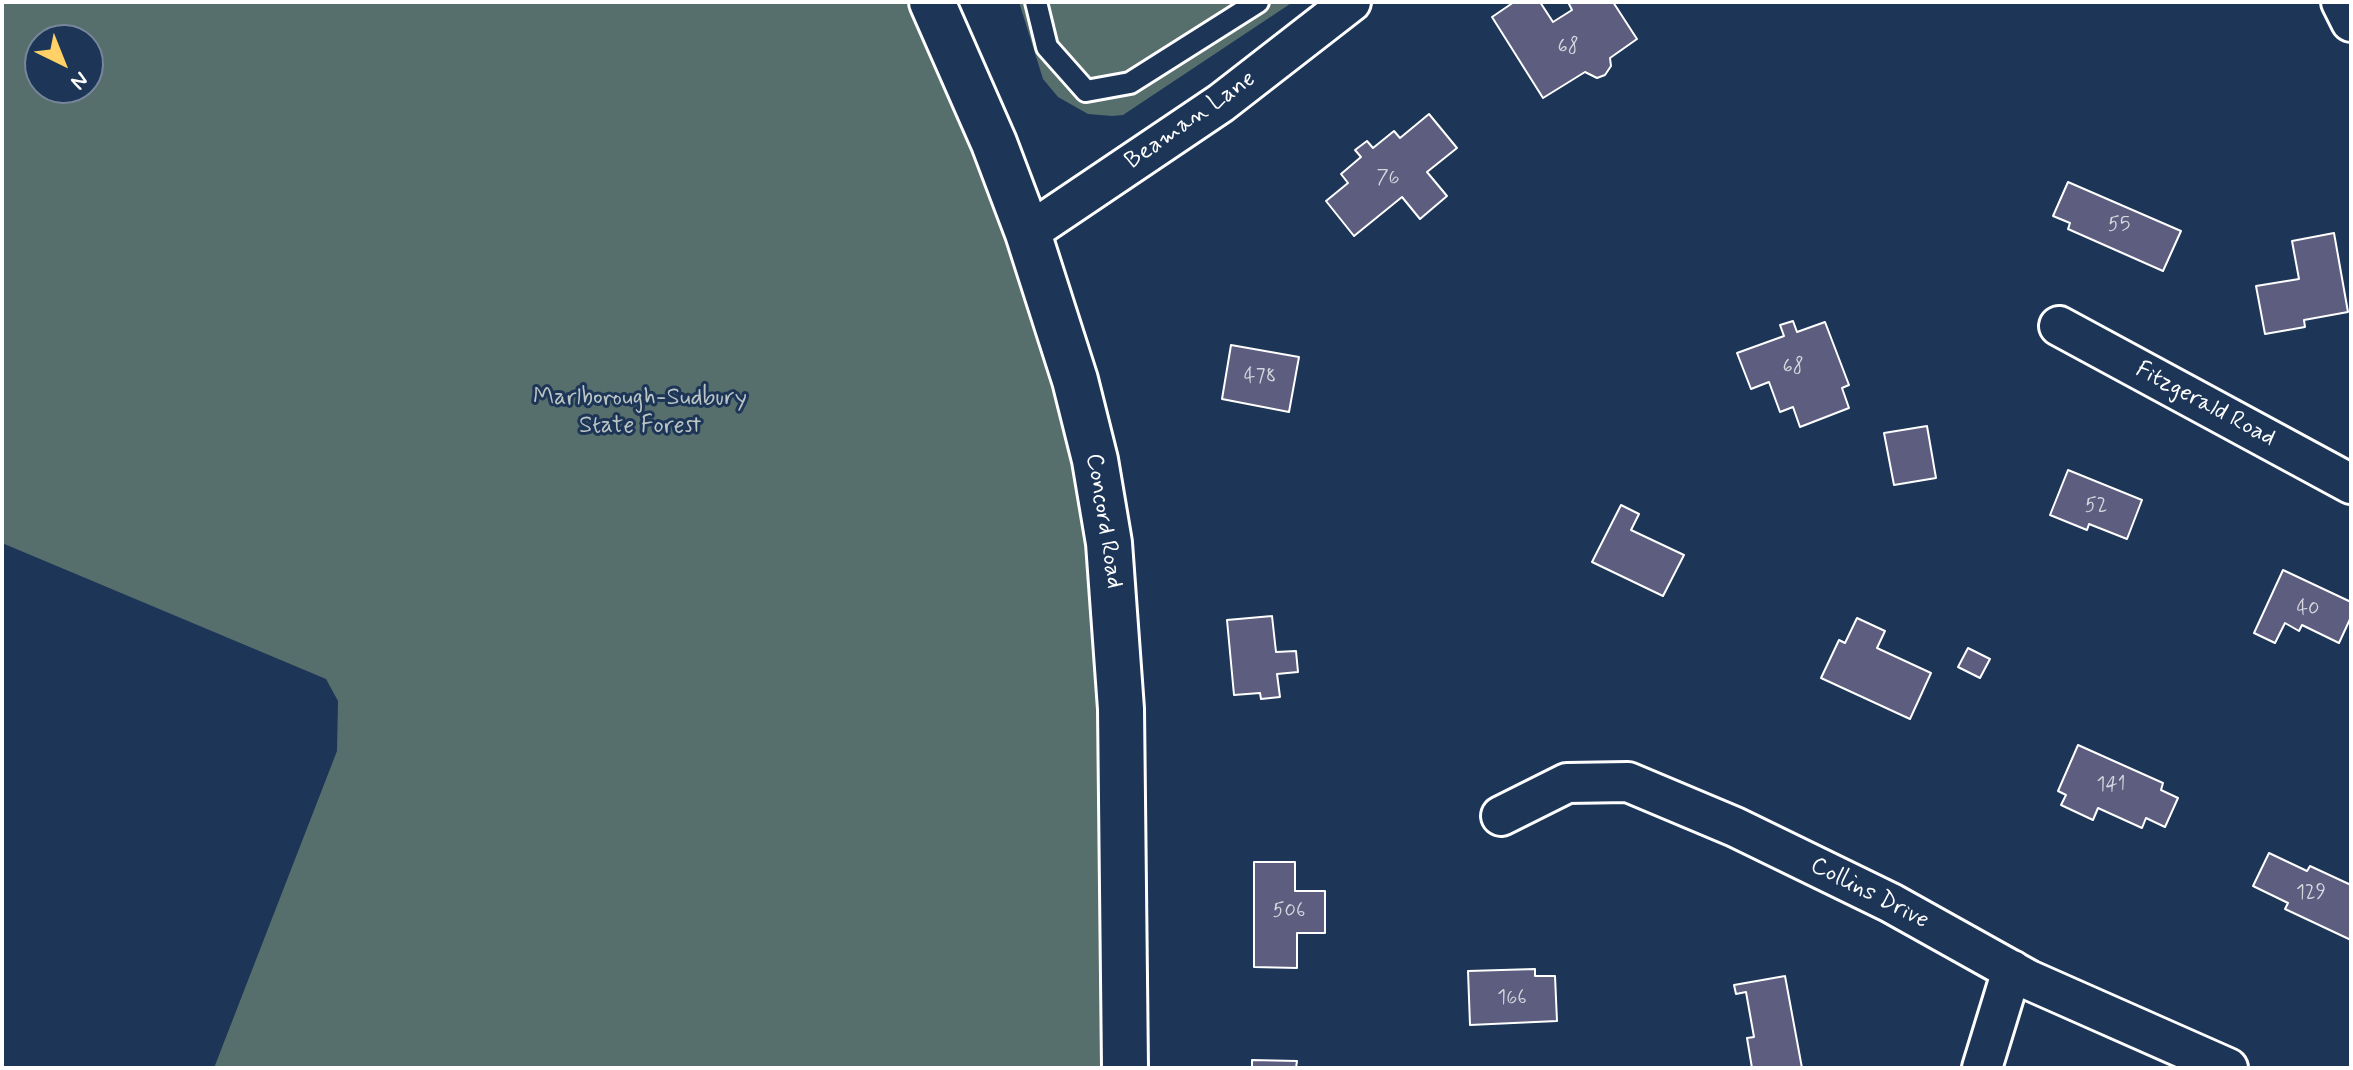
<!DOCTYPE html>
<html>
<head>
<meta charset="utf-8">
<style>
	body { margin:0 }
	#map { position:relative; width:2353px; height:1070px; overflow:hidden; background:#1d3557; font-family:Mynerve,sans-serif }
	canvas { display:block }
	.frame { position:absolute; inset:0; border:4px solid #fff; pointer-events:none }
	.north { position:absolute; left:24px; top:24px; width:80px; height:80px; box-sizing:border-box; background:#1d3557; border:2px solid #77869a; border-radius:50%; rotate:137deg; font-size:22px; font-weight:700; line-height:32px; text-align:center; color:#fff }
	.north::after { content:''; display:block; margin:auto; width:28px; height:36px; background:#ffd166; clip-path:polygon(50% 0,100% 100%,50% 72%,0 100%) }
</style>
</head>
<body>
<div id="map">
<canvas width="2353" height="1070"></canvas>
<div class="frame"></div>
<div class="north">N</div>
</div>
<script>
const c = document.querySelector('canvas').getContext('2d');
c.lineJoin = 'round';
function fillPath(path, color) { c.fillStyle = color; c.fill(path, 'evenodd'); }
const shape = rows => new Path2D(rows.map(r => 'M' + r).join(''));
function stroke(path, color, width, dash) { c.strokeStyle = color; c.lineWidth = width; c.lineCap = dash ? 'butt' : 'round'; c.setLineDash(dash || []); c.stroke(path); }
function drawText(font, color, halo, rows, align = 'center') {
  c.font = font + ' Mynerve,sans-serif'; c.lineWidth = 6; c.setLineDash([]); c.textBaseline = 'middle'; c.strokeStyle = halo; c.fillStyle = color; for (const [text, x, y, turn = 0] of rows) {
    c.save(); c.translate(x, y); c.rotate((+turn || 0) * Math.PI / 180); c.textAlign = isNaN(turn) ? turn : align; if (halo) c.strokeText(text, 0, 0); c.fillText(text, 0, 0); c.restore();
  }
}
const green = shape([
	[2,2,921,2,998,194,1100,533,1120,1068,214,1068,337,751,338,701,326,679,2,543],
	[40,40,88,40,88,88,40,88],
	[1019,2,1293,2,1123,115,1112,116,1088,114,1058,97,1043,79]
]);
const building = shape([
	[1514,2,1540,2,1553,22,1572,10,1568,2,1613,2,1637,39,1610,58,1611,66,1605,75,1597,78,1585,72,1543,98,1492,17,1514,2],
	[1429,114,1457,148,1427,172,1447,196,1420,219,1402,197,1354,236,1326,201,1348,183,1341,174,1361,157,1355,150,1367,141,1373,148,1394,131,1400,138,1429,114],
	[2068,182,2181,231,2163,271,2068,229,2070,223,2053,216,2068,182],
	[2334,233,2348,312,2304,320,2305,327,2265,334,2256,286,2299,279,2292,241,2334,233],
	[1793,321,1797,332,1825,322,1849,385,1842,388,1849,408,1800,427,1793,407,1780,412,1769,382,1751,389,1737,353,1784,336,1780,325,1793,321],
	[1231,345,1299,357,1289,412,1222,399,1231,345],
	[1927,426,1936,478,1894,485,1884,433,1927,426],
	[2068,470,2142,500,2127,539,2089,524,2087,530,2050,515,2068,470],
	[1621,505,1639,514,1631,530,1684,555,1663,596,1592,562,1621,505],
	[2283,570,2351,602,2351,617,2339,643,2302,625,2299,631,2285,623,2275,643,2254,633,2283,570],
	[1272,616,1276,652,1296,651,1298,672,1277,674,1280,697,1261,699,1260,693,1234,695,1227,620,1272,616],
	[1857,618,1885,631,1877,648,1931,673,1910,719,1821,678,1839,640,1845,643,1857,618],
	[1968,648,1990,659,1980,678,1958,667,1968,648],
	[2078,745,2163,783,2161,790,2178,798,2165,827,2146,818,2142,828,2098,808,2093,820,2061,805,2066,795,2058,791,2078,745],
	[2269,853,2307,871,2310,866,2351,885,2351,940,2285,909,2288,903,2253,886,2269,853],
	[1254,862,1295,862,1295,891,1325,891,1325,933,1297,933,1297,968,1254,967,1254,862],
	[1535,969,1535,976,1555,976,1557,1021,1470,1025,1468,971,1535,969],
	[1785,976,1802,1068,1752,1068,1747,1038,1754,1037,1746,992,1736,994,1734,985,1785,976],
	[1252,1060,1297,1061,1296,1068,1252,1068,1252,1060]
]);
const service = shape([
	[1036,2,1047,47,1086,91,1130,83,1258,2]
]);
const minor = shape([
	[2341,2,2351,22],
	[1028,233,1221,103,1351,2],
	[2059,326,2351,484],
	[1501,816,1567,783,1628,782,1735,827,1891,903,2029,980,2228,1068],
	[1982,1068,2012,970]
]);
const tertiary = shape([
	[932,2,994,143,1028,233,1075,380,1095,460,1109,543,1121,709,1125,1068]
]);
const numberNames = [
	["68",1568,48],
	["76",1388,179],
	["55",2119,226],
	["68",1793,368],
	["478",1260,378],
	["52",2096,507],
	["40",2308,610],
	["141",2111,786],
	["129",2311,894],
	["506",1289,912],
	["166",1512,999]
];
const streetNames = [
	["Beaman Lane",1191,121,-35],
	["Fitzgerald Road",2205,405,28],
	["Concord Road",1103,521,81],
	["Collins Drive",1869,894,27]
];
const parkNames = [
	["Marlborough-Sudbury",640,399],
	["State Forest",640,427]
];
fillPath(green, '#566f6c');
fillPath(building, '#5d5d7f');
stroke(building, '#fff', 2);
stroke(service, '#fff', 26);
stroke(minor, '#fff', 44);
stroke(tertiary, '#fff', 50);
stroke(service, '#1d3557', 20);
stroke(minor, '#1d3557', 38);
stroke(tertiary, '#1d3557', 44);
drawText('20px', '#d6d6df', null, numberNames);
drawText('24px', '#fff', '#1d3557', streetNames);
drawText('24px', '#bbc5c4', '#1d3557', parkNames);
</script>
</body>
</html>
